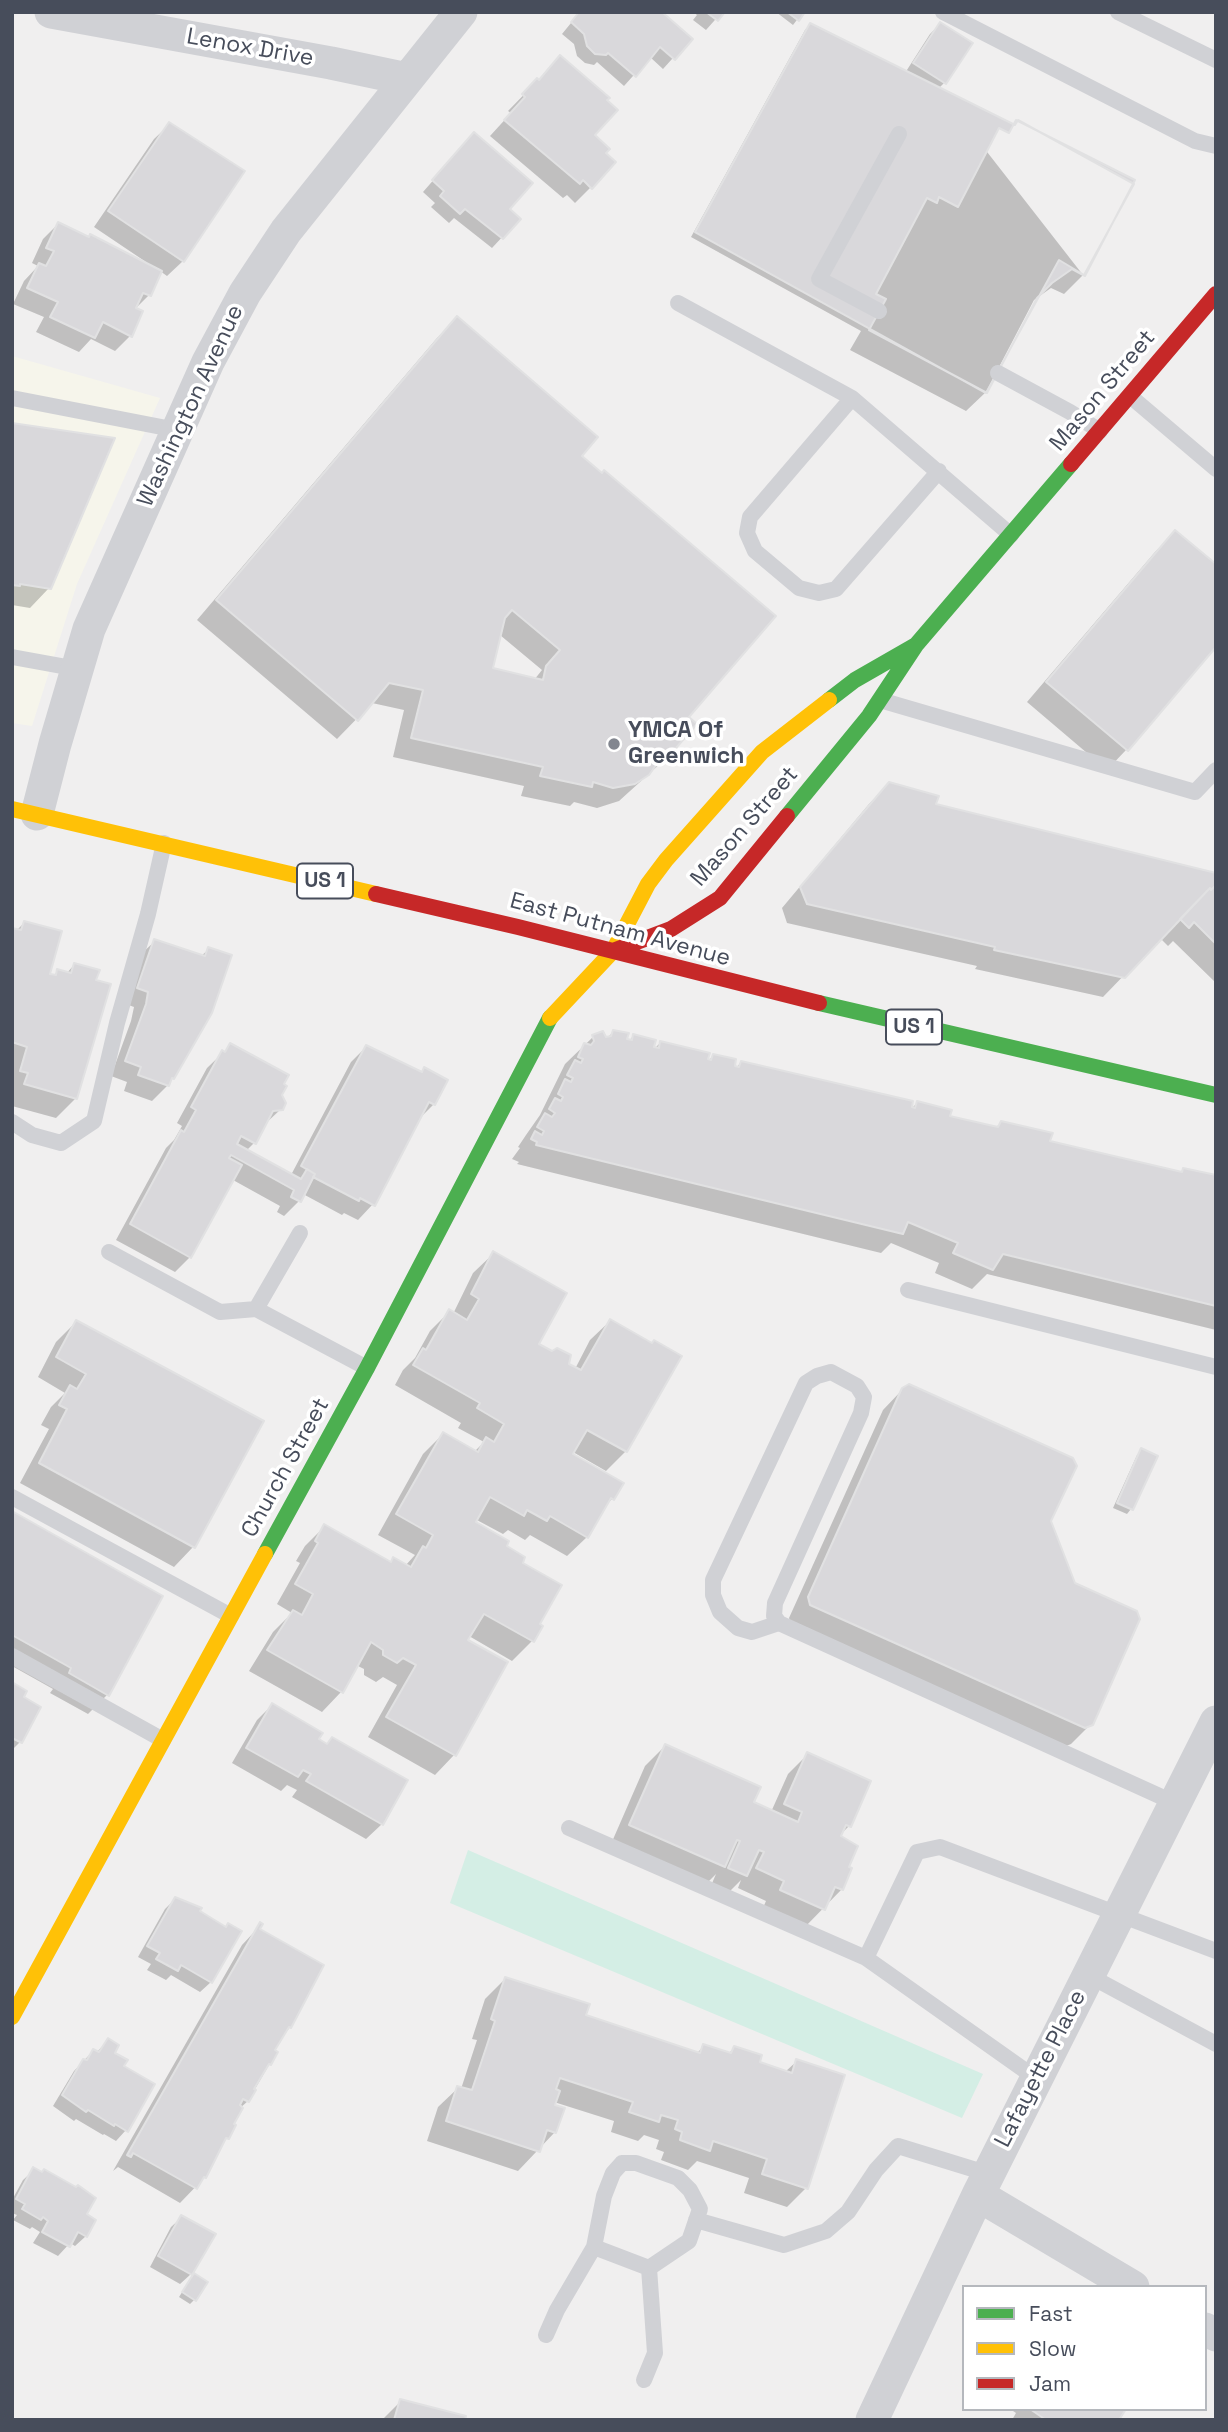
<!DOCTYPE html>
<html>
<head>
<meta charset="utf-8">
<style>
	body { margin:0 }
	#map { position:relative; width:1228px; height:2432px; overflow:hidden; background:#f0efef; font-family:"Space Grotesk",sans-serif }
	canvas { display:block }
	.frame { position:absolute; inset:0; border:14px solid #474d5b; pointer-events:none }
	.legend { position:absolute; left:962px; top:2285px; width:245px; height:126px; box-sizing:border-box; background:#fff; border:2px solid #b5b8bd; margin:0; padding:9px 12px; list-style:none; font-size:21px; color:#474d5b }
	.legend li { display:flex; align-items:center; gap:14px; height:35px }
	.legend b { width:35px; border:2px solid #b5b8bd }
</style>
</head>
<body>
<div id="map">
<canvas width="1228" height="2432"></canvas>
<div class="frame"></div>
<ul class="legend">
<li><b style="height:9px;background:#4caf50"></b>Fast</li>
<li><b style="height:9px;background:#ffc107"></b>Slow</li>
<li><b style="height:9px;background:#c62828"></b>Jam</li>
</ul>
</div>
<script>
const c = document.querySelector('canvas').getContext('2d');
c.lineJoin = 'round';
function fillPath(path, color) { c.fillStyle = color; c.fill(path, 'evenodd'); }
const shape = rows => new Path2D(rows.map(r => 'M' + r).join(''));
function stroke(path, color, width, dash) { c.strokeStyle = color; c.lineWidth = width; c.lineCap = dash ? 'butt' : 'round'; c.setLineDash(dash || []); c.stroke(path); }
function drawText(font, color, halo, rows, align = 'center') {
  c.font = font + ' "Space Grotesk",sans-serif'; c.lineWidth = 7; c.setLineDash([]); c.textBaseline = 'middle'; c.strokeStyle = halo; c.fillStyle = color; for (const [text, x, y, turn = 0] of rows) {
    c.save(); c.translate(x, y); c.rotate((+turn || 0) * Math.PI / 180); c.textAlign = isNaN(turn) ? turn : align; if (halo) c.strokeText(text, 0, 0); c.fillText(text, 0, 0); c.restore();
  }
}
const commercial = shape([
	[12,356,160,398,77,584,32,726,12,723]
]);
const green = shape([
	[468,1850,983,2074,962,2118,450,1903]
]);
const shadow = shape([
	[580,12,690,39,663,69,650,57,624,86,597,62,594,65,585,63,577,56,574,44,562,34],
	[693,12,722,12,706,30,693,20,697,15],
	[776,12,803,12,793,25],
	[940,24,944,83,938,89,1083,275,1064,294,1051,288,1034,300,986,392,966,411,850,350,861,331,691,237,805,30,810,25,905,73,930,34],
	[545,73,591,187,575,203,567,195,563,198,490,136,511,113,508,111],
	[170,124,183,261,167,276,160,271,149,295,135,309,141,312,130,336,115,351,91,339,79,352,36,332,44,317,13,304,24,281,38,266,32,263,43,239,58,224,145,264,146,262,94,227,154,139],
	[464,145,508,209,519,219,492,248,454,218,449,223,431,207,435,203,423,192],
	[457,318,579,456,687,717,694,724,661,763,619,801,597,808,574,802,570,806,521,796,524,786,393,757,404,710,372,703,337,739,197,620,437,338],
	[500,635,542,670,534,680,491,669],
	[12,425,49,588,30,608,12,605],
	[1175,532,1216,644,1126,750,1107,770,1027,702,1155,552],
	[889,784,934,805,1216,875,1216,983,1173,941,1168,946,1160,938,1103,997,975,969,977,966,787,923,782,908,869,804],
	[24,923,48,975,53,976,58,971,66,974,74,965,76,1098,56,1118,12,1106,12,930,16,931],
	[155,941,200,957,209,949,168,1085,152,1101,124,1091,127,1082,111,1076,131,1021,134,1007,123,1003,139,956],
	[613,1032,625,1041,629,1041,633,1036,652,1048,655,1048,660,1043,705,1064,713,1056,736,1068,741,1062,909,1111,917,1103,948,1117,995,1128,1001,1123,1048,1142,1181,1173,1184,1170,1216,1177,1216,1330,987,1274,972,1289,935,1273,939,1263,891,1243,881,1253,517,1164,519,1162,512,1159,520,1148,518,1147,526,1135,540,1115,565,1064,593,1037,607,1038],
	[231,1045,280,1095,281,1109,264,1125,254,1143,246,1151,291,1175,351,1062,366,1047,420,1073,424,1070,434,1104,418,1120,373,1204,358,1220,344,1213,342,1215,303,1194,299,1201,284,1216,277,1212,280,1206,233,1180,190,1257,175,1272,116,1240,166,1148,174,1140,182,1126,177,1123,207,1068],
	[493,1254,536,1345,575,1369,590,1340,610,1321,626,1451,606,1471,573,1452,570,1455,613,1498,602,1509,587,1537,567,1556,530,1535,525,1540,508,1530,503,1534,475,1519,473,1522,520,1563,537,1625,540,1627,532,1641,512,1661,469,1636,466,1640,506,1662,454,1755,435,1775,368,1737,397,1685,383,1677,376,1682,364,1675,364,1669,356,1665,341,1692,322,1712,249,1671,273,1632,292,1613,277,1604,300,1563,296,1561,305,1546,324,1527,389,1563,393,1559,405,1566,415,1555,378,1535,423,1454,443,1434,474,1452,484,1442,458,1428,461,1423,395,1385,403,1370,415,1358,430,1331,449,1312,453,1314,473,1273],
	[76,1322,193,1547,174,1567,20,1483,49,1429,41,1425,51,1407,65,1393,38,1377,56,1342],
	[903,1389,1049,1521,1091,1724,1071,1744,1064,1747,791,1624,789,1618,883,1410],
	[1142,1451,1156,1457,1131,1509,1127,1514,1113,1508,1137,1455],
	[12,1513,107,1695,88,1714,50,1693,53,1689,12,1666],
	[12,1684,20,1742,12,1750],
	[272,1705,326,1745,332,1739,382,1824,366,1839,292,1797,297,1790,287,1785,281,1791,232,1763,257,1720],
	[665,1746,752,1803,771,1812,788,1774,808,1754,849,1826,838,1837,847,1868,842,1889,804,1928,762,1910,766,1901,738,1888,741,1880,726,1895,710,1888,716,1874,704,1886,611,1844,645,1766],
	[175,1899,226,1928,239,1932,211,1982,200,1992,171,1975,166,1980,147,1970,151,1964,138,1957,165,1909],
	[257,1929,290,2027,273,2051,276,2053,248,2101,240,2108,227,2138,222,2143,205,2177,180,2203,118,2167,113,2171,242,1945],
	[505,1979,584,2016,696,2054,704,2046,728,2054,734,2048,758,2063,785,2072,797,2061,806,2188,787,2207,744,2193,749,2178,697,2161,688,2170,661,2160,664,2152,656,2149,659,2140,644,2135,638,2141,611,2132,614,2121,554,2102,555,2132,518,2171,427,2141,438,2107,458,2088,461,2089,477,2040,472,2039,485,1999],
	[108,2040,112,2054,122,2067,126,2130,116,2141,104,2134,103,2135,76,2119,74,2121,53,2106,74,2071,93,2051,96,2053],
	[34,2170,42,2174,84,2215,86,2236,75,2246,70,2243,58,2256,33,2243,40,2232,32,2227,30,2229,13,2220,17,2215,12,2213,12,2200,23,2180],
	[182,2217,191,2274,180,2284,150,2267,171,2227],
	[190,2280,195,2299,190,2304,179,2297],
	[401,2401,463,2420,382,2420],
	[1010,2409,1124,2409,1117,2420,1012,2420,1016,2413]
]);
const building = shape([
	[579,12,662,12,693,39,675,60,660,47,636,77,608,53,606,55,595,54,587,46,584,34,571,22,579,12],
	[706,12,725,12,718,21,706,12],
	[787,12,805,12,799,21,787,12],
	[940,22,973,43,946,84,913,63,940,22],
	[810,23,1015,125,1018,120,1134,184,1084,275,1059,260,986,393,695,232,810,23],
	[560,55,610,98,607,100,618,110,595,135,610,149,606,153,616,162,592,189,583,180,580,184,504,120,525,97,522,94,537,78,539,80,560,55],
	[1016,120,1135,180,1085,276,1072,269,1052,283,1037,298,987,393,869,330,886,299,876,294,927,198,937,203,939,197,958,207,999,128,1009,133,1016,120],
	[169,122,245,171,184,262,108,211,169,122],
	[474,132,533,183,510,209,521,219,503,239,465,209,460,214,440,196,444,191,432,180,474,132],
	[58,222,89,237,90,234,162,271,151,296,143,293,136,308,143,311,132,337,103,322,95,338,50,317,58,302,27,288,39,263,46,266,54,251,46,248,58,222],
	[457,316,598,437,582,456,602,473,604,470,776,616,689,717,697,724,662,764,659,761,649,775,635,784,613,788,593,782,592,787,540,776,543,767,411,738,423,690,389,683,358,721,216,600,457,316],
	[512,610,560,650,546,666,543,680,493,668,505,618,512,610],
	[12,423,115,438,51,589,20,584,20,586,12,585,12,423],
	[1175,530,1216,564,1216,647,1128,751,1046,682,1175,530],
	[889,782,939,796,936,804,1216,873,1216,885,1211,890,1210,888,1125,978,994,950,995,947,807,904,800,887,889,782],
	[1216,885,1216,944,1194,922,1189,928,1180,919,1210,888,1211,890,1216,885],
	[24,921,62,931,50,974,56,975,57,969,71,973,74,963,100,970,96,980,111,984,77,1099,24,1084,28,1073,20,1071,27,1047,12,1042,12,928,21,930,24,921],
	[154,939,205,956,208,947,232,955,212,1013,174,1079,172,1078,169,1086,138,1075,141,1067,125,1061,146,1004,148,992,137,988,154,939],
	[613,1030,629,1033,627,1039,632,1040,633,1034,656,1040,654,1047,659,1048,660,1041,710,1053,708,1059,711,1060,713,1054,736,1059,735,1066,739,1067,741,1061,913,1101,912,1107,915,1108,917,1101,952,1110,950,1116,954,1117,998,1127,1001,1121,1053,1133,1050,1141,1182,1172,1183,1168,1216,1175,1216,1306,1003,1254,993,1270,953,1253,958,1243,908,1222,903,1234,536,1145,537,1142,531,1139,535,1131,542,1135,544,1131,537,1127,545,1113,552,1117,555,1113,549,1109,555,1098,561,1101,563,1097,558,1094,565,1079,571,1082,573,1078,567,1075,575,1060,581,1063,583,1059,578,1057,584,1043,591,1045,594,1041,592,1035,603,1031,606,1037,611,1036,613,1030],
	[230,1043,289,1075,284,1084,287,1086,282,1095,286,1103,283,1110,273,1111,256,1144,241,1136,237,1144,301,1179,307,1169,315,1174,301,1202,291,1197,294,1190,231,1155,229,1158,242,1165,191,1258,130,1224,181,1130,184,1132,196,1110,191,1107,222,1050,225,1052,230,1043],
	[366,1045,422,1072,424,1067,448,1080,435,1105,429,1102,375,1206,360,1198,359,1201,313,1177,315,1174,301,1166,366,1045],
	[493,1251,567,1293,539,1344,552,1351,557,1348,571,1355,569,1364,581,1370,610,1319,652,1343,654,1340,682,1356,627,1452,587,1430,573,1454,624,1483,614,1500,611,1498,588,1538,550,1516,547,1521,527,1510,524,1516,490,1497,476,1522,509,1541,507,1546,525,1557,523,1563,562,1585,540,1624,543,1626,534,1642,484,1614,468,1640,508,1662,456,1756,386,1717,416,1665,403,1658,397,1663,383,1655,383,1650,371,1642,343,1693,267,1650,293,1610,302,1615,313,1594,295,1584,318,1543,315,1541,324,1524,391,1562,393,1557,411,1567,423,1546,426,1548,433,1535,396,1514,443,1432,478,1452,486,1437,494,1442,504,1424,477,1408,480,1403,413,1365,423,1348,426,1350,449,1309,467,1320,479,1299,471,1294,493,1251],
	[76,1320,264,1421,195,1548,39,1463,67,1409,59,1405,70,1385,77,1389,86,1374,56,1357,76,1320],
	[909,1384,1073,1458,1077,1466,1051,1521,1075,1583,1137,1611,1140,1619,1093,1725,1085,1728,810,1605,808,1597,902,1388,909,1384],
	[1141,1448,1158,1456,1133,1510,1117,1503,1141,1448],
	[12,1511,163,1596,109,1696,69,1673,71,1668,12,1635,12,1511],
	[12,1682,27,1691,24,1697,41,1707,22,1743,12,1738,12,1682],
	[272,1703,323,1733,319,1739,327,1744,332,1737,408,1780,383,1825,306,1781,311,1774,303,1770,298,1777,246,1748,272,1703],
	[665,1744,761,1787,754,1802,798,1822,802,1812,784,1804,807,1752,871,1781,851,1827,846,1825,841,1836,858,1846,849,1867,852,1868,843,1890,835,1887,825,1910,780,1890,784,1881,756,1868,764,1852,759,1850,747,1876,728,1868,740,1841,737,1840,725,1867,629,1825,665,1744],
	[175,1897,202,1908,200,1911,226,1927,228,1923,242,1931,212,1983,181,1965,178,1971,156,1959,160,1953,147,1946,175,1897],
	[260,1922,263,1924,260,1929,324,1965,291,2028,289,2027,275,2050,278,2052,271,2065,269,2064,254,2089,256,2090,249,2102,243,2099,240,2105,243,2108,234,2124,236,2125,229,2139,226,2138,206,2178,204,2177,197,2189,133,2153,131,2157,127,2155,260,1922],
	[505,1977,590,2004,586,2015,700,2053,703,2044,731,2053,734,2046,762,2055,760,2062,792,2073,796,2059,845,2075,808,2189,762,2174,767,2159,713,2141,710,2151,680,2140,682,2132,675,2129,678,2120,661,2115,659,2122,629,2112,633,2102,560,2078,556,2089,560,2091,555,2105,565,2108,556,2133,547,2130,540,2152,446,2121,457,2086,472,2090,495,2021,491,2019,505,1977],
	[108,2038,119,2045,115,2053,128,2060,124,2066,155,2084,128,2132,115,2124,114,2126,88,2110,86,2112,62,2095,83,2059,87,2060,93,2049,99,2052,108,2038],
	[33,2167,42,2172,44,2169,76,2187,78,2185,96,2198,87,2214,96,2220,87,2237,78,2232,70,2247,42,2232,48,2221,43,2217,41,2220,22,2209,25,2204,16,2199,33,2167],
	[181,2215,216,2234,192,2275,158,2256,181,2215],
	[194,2273,208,2282,196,2301,182,2292,194,2273],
	[400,2399,466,2416,465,2420,394,2420,400,2399],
	[1030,2409,1126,2409,1119,2420,1046,2420,1030,2409]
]);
const lane = shape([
	[943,12,1195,141,1216,146],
	[1118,12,1216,60],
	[678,303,852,398,1011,535],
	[879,311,819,279,899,134],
	[998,373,1070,412,1100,431],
	[1130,396,1216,469],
	[12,398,177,430],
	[852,398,750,517,747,533,755,551,799,588,819,593,836,589,939,471],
	[12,657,78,669],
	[880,700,1195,792,1216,770],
	[12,1122,32,1135,61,1143,94,1121,117,1023,148,914,164,843],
	[109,1252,220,1312,256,1309,367,1368],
	[908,1290,1216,1367],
	[256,1309,300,1233],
	[12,1497,231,1616],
	[779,1623,752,1632,738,1628,720,1612,713,1595,713,1580,806,1383,817,1376,831,1372,857,1386,864,1397,861,1413,775,1603,774,1616,779,1623,1175,1803],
	[12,1656,163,1740],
	[569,1828,866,1958],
	[1088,1975,1216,2044],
	[1037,2079,866,1958,917,1852,940,1847,1216,1951],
	[622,2163,636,2163,678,2178,690,2190,700,2209,689,2241,649,2268,594,2247,604,2196,613,2173,622,2163],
	[696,2220,784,2245,826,2231,848,2212,876,2170,898,2146,989,2174],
	[546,2335,557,2310,594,2247],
	[644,2380,655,2353,649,2268]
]);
const street = shape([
	[51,12,331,63,407,79],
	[37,814,55,744,89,629,208,362,245,293,286,231,461,12],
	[978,2195,1133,2287],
	[1205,2329,1216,2335],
	[872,2420,978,2195,1216,1722]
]);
const fast = shape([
	[829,700,855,680,916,645],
	[787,816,869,716,916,645,1071,464],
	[819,1003,1216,1095],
	[265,1554,367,1368,550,1018]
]);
const slow = shape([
	[12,809,376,894],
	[550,1018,613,951,648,884,666,860,762,752,829,700],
	[12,2017,265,1554]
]);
const jam = shape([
	[1071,464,1216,294],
	[376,894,518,927,819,1003],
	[613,951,671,929,720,898,787,816]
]);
const markers = [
	[614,744,7,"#82868f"]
];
const shields = [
	[325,881,56],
	[914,1027,56]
];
const shieldNames = [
	["US 1",325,881],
	["US 1",914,1027]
];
const streetNames = [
	["Lenox Drive",250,48,10],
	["Mason Street",1103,391,-50],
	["Washington Avenue",191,406,-65],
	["Mason Street",745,827,-49],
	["East Putnam Avenue",620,930,15],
	["Church Street",286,1468,-61],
	["Lafayette Place",1041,2069,-63]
];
const poiNames = [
	["YMCA Of",628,731],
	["Greenwich",628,757]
];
fillPath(commercial, '#f6f5eb');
fillPath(green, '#d4eee5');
fillPath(shadow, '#0003');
fillPath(building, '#d9d8db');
stroke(building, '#e1e1e2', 2);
stroke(lane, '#d0d1d5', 16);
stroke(street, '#d0d1d5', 33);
stroke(fast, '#4caf50', 16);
stroke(slow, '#ffc107', 16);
stroke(jam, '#c62828', 16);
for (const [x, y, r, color] of markers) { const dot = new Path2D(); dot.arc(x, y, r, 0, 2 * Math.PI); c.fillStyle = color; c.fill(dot); stroke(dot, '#fff', 2.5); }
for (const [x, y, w] of shields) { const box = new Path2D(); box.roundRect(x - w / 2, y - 17.5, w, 35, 5); c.fillStyle = '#fff'; c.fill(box); stroke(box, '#474d5b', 2); }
drawText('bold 21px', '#474d5b', null, shieldNames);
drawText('23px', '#474d5b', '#fff', streetNames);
drawText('bold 23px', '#474d5b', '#fff', poiNames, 'left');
</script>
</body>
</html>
